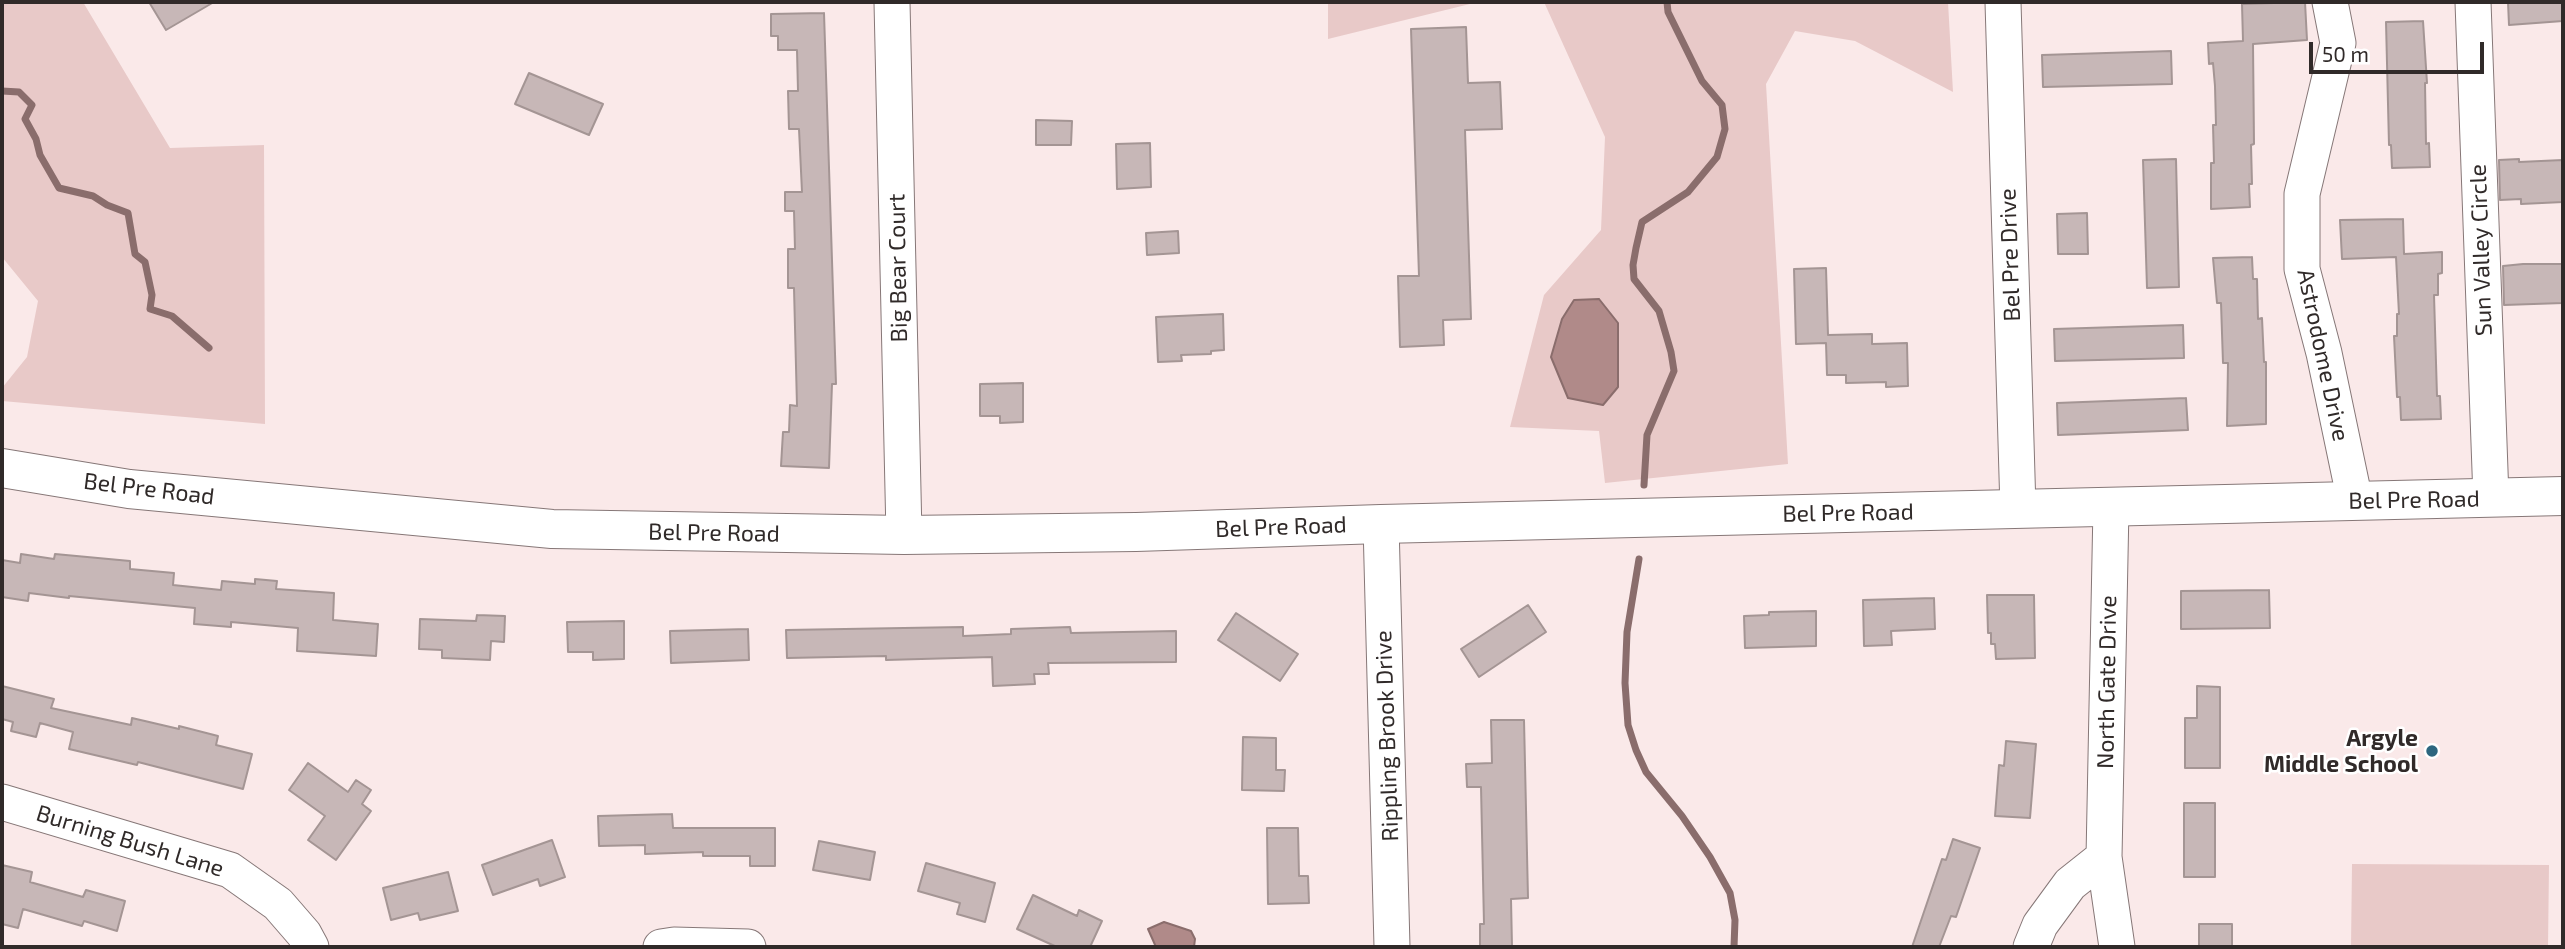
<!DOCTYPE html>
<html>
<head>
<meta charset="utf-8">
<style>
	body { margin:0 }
	#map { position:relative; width:2565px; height:949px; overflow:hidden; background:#fae9e9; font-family:"Exo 2",sans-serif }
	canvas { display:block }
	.frame { position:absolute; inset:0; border:4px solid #302a29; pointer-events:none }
	.scale { position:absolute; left:2309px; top:42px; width:175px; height:32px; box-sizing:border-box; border:4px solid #302a29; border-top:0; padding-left:9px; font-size:21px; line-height:24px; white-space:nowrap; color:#302a29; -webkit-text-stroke:5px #fff; paint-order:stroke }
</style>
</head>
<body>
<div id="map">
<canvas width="2565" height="949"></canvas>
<div class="frame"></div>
<div class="scale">50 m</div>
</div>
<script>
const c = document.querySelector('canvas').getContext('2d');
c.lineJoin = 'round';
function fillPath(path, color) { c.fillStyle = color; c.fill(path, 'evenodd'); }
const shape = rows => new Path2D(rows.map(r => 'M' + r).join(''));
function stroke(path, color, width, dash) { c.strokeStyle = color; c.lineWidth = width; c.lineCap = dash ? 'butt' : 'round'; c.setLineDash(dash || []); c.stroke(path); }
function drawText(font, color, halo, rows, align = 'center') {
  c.font = font + ' "Exo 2",sans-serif'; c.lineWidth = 5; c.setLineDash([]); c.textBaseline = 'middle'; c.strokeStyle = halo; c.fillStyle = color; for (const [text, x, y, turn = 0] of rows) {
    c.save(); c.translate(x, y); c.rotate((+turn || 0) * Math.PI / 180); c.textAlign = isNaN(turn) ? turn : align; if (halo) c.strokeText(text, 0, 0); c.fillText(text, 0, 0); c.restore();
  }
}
const green = shape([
	[2,2,83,2,170,148,264,145,265,424,2,401,2,388,27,357,38,301,2,257],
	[1328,2,1478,2,1328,39],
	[1544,2,1948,2,1953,92,1855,41,1795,31,1766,84,1788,464,1605,483,1599,431,1510,427,1544,295,1601,230,1605,137],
	[2352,864,2549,865,2548,947,2351,947]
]);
const water = shape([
	[1599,299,1618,323,1618,387,1603,405,1568,398,1551,357,1562,319,1574,300,1599,299],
	[1164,922,1191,931,1195,939,1194,947,1156,947,1148,929,1164,922]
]);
const stream = shape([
	[2,91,19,92,32,105,25,119,36,139,40,155,59,188,93,196,107,205,128,213,135,254,145,262,152,295,150,309,172,316,209,348],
	[1644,485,1647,435,1674,371,1671,352,1659,311,1634,279,1633,265,1636,248,1642,222,1688,192,1717,157,1725,129,1722,105,1702,81,1668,12,1667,2],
	[1639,559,1627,632,1625,683,1628,725,1636,750,1646,772,1682,816,1710,857,1730,893,1735,920,1734,947]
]);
const building = shape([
	[149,2,214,2,166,30,149,2],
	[2305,2,2307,40,2253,44,2254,144,2251,145,2252,184,2249,184,2250,207,2211,209,2211,163,2214,163,2213,125,2216,125,2215,86,2213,63,2209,64,2208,43,2243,41,2242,4,2305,2],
	[2508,2,2563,2,2563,21,2509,25,2508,2],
	[824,13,836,384,832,384,829,468,781,466,783,432,789,432,790,405,797,406,794,288,788,288,788,249,795,249,794,211,785,211,785,192,802,192,799,129,789,129,788,91,798,91,797,50,778,50,778,36,771,36,771,14,824,13],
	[2423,21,2427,83,2425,83,2426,144,2429,143,2430,167,2392,168,2391,145,2389,145,2386,22,2423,21],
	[1466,27,1468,83,1500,82,1502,129,1465,130,1471,319,1443,320,1444,345,1400,347,1398,276,1419,276,1411,29,1466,27],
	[2171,51,2172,84,2043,87,2042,55,2171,51],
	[529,73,603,104,589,135,515,104,529,73],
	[1036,120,1072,121,1071,145,1036,145,1036,120],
	[1150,143,1151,187,1117,189,1116,144,1150,143],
	[2176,159,2179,287,2147,288,2143,160,2176,159],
	[2519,159,2519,162,2563,160,2563,202,2521,204,2521,199,2500,200,2499,160,2519,159],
	[2087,213,2088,254,2058,254,2057,214,2087,213],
	[2403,219,2404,254,2442,252,2442,273,2438,274,2438,295,2434,295,2437,396,2440,396,2441,419,2401,420,2400,397,2397,397,2394,336,2397,336,2397,314,2399,314,2396,257,2342,259,2340,220,2403,219],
	[1178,231,1179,253,1147,255,1146,233,1178,231],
	[2252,257,2253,279,2257,279,2258,319,2262,318,2264,362,2266,362,2266,424,2227,426,2228,363,2223,363,2221,303,2217,303,2213,258,2252,257],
	[2523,264,2563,264,2563,303,2504,305,2503,266,2523,264],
	[1826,268,1828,335,1872,334,1872,344,1907,343,1908,386,1886,387,1886,382,1846,383,1846,375,1827,375,1826,343,1796,344,1794,269,1826,268],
	[1223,314,1224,350,1211,351,1211,354,1181,355,1182,361,1158,362,1156,317,1223,314],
	[2183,325,2184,358,2055,361,2054,329,2183,325],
	[1023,383,1023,422,1000,423,1000,416,980,416,980,384,1023,383],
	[2186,398,2188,430,2058,435,2057,403,2186,398],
	[21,554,54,559,55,554,130,561,130,569,174,573,173,585,221,590,222,581,255,584,255,579,277,581,276,589,334,593,333,620,378,624,376,656,297,651,298,628,231,622,231,627,194,624,195,608,69,596,69,598,29,593,28,601,2,597,2,560,20,563,21,554],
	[2269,590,2270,628,2181,629,2181,591,2269,590],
	[1987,595,2034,595,2035,658,1996,659,1995,644,1991,644,1991,633,1988,633,1987,595],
	[1934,598,1935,629,1891,631,1892,645,1864,646,1863,600,1934,598],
	[1528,605,1546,632,1479,677,1461,649,1528,605],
	[1816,611,1816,646,1745,648,1744,616,1769,615,1769,612,1816,611],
	[1236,613,1298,654,1280,681,1218,640,1236,613],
	[477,615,505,616,504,642,491,641,490,660,442,658,442,650,419,649,420,619,476,621,477,615],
	[624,621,624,659,593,660,593,652,568,652,567,622,624,621],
	[963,627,963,636,1011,634,1011,629,1070,627,1071,633,1176,631,1176,662,1048,663,1049,674,1034,674,1035,684,993,686,992,657,886,660,886,656,787,658,786,630,963,627],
	[748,629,749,660,671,663,670,631,748,629],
	[2,686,54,699,51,708,131,725,132,718,179,729,179,726,218,736,216,745,252,754,243,789,138,762,137,765,69,749,73,732,40,723,36,737,11,731,13,722,2,719,2,686],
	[2197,686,2220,687,2220,768,2185,768,2185,718,2197,718,2197,686],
	[1491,720,1524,720,1528,898,1511,899,1512,947,1480,947,1480,924,1484,924,1481,787,1467,787,1466,764,1492,763,1491,720],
	[1243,737,1276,738,1276,770,1285,770,1284,791,1242,790,1243,737],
	[2006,741,2036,744,2030,818,1995,816,1999,765,2004,766,2006,741],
	[308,763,348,792,356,780,371,790,362,804,371,811,336,860,308,840,325,816,289,790,308,763],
	[2184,803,2215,803,2215,877,2184,877,2184,803],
	[672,814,673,828,775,828,775,866,750,866,750,856,703,856,703,852,645,854,645,845,599,846,598,816,672,814],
	[1267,828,1298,828,1299,876,1308,876,1309,903,1268,904,1267,828],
	[1953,839,1980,848,1956,917,1951,916,1939,947,1912,947,1942,859,1946,860,1953,839],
	[552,840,565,877,540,886,538,879,493,895,482,865,552,840],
	[819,841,875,852,870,880,813,870,819,841],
	[926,863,995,883,985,922,957,914,960,903,918,891,926,863],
	[2,865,32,872,30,882,83,897,86,890,125,901,117,931,84,921,82,926,23,909,18,928,2,924,2,865],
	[448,872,458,911,420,920,418,913,391,920,383,888,448,872],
	[1033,895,1077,916,1079,910,1102,921,1090,947,1057,947,1017,929,1033,895],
	[2199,924,2232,924,2232,947,2199,947,2199,924]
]);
const minor = shape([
	[892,2,904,535],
	[2003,2,2018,509],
	[2330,2,2338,43,2302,194,2302,269,2324,353,2355,501],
	[2473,2,2491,498],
	[2111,507,2104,857,2117,947],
	[1381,524,1392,947],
	[2,802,230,870,278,904,304,934,311,947],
	[661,947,674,945,748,947],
	[2031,947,2040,925,2070,884,2104,857]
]);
const major = shape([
	[2,468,129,489,552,529,904,535,1136,532,1381,524,2563,496]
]);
const markers = [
	[2432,751,7,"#2d667f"]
];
const streetNames = [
	["Sun Valley Circle",2481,250,-92],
	["Bel Pre Drive",2010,255,-92],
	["Big Bear Court",898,268,-91],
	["Astrodome Drive",2323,355,78],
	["Bel Pre Road",149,489,7],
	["Bel Pre Road",2414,500,-1],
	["Bel Pre Road",1848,513,-1],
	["Bel Pre Road",1281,527,-2],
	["Bel Pre Road",714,533,1],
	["North Gate Drive",2107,682,-89],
	["Rippling Brook Drive",1387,736,-92],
	["Burning Bush Lane",130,841,17]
];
const poiNames = [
	["Argyle",2418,738],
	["Middle School",2418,764]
];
fillPath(green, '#e8c9c8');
fillPath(water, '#b08a89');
stroke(water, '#8a6d6c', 2);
stroke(stream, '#8a6d6c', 7);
fillPath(building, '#c7b7b7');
stroke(building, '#a49594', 2);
stroke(minor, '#867777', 37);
stroke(major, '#867777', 40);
stroke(minor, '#fff', 35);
stroke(major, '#fff', 38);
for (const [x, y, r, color] of markers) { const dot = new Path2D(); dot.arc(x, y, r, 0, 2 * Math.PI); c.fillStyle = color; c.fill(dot); stroke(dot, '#fff', 2.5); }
drawText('23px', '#302a29', '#fff', streetNames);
drawText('bold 23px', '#302a29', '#fff', poiNames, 'right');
</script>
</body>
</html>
